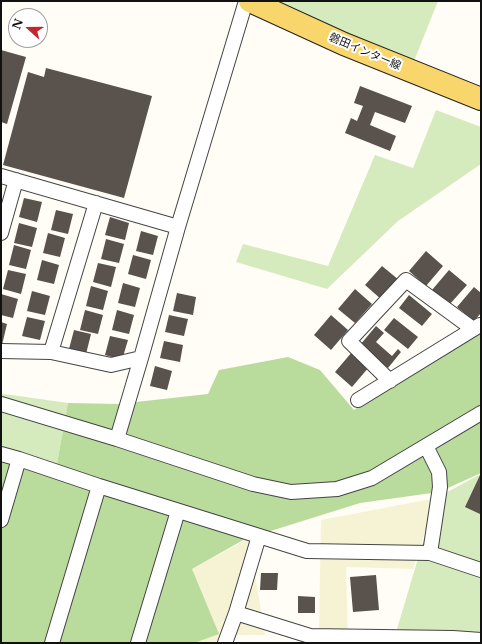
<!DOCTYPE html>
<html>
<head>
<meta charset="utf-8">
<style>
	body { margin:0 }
	#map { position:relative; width:482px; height:644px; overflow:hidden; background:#fffdf5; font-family:"Libre Baskerville",serif }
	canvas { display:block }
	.frame { position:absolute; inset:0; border:2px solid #111; pointer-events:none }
	.north { position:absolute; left:8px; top:8px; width:40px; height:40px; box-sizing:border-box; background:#fff; border:1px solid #a0a0a0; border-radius:50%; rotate:291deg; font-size:11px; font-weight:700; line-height:16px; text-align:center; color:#111 }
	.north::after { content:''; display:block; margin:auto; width:14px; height:18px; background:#c4262e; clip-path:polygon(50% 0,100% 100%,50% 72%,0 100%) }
</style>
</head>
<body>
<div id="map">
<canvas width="482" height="644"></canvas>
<div class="frame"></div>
<div class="north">N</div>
</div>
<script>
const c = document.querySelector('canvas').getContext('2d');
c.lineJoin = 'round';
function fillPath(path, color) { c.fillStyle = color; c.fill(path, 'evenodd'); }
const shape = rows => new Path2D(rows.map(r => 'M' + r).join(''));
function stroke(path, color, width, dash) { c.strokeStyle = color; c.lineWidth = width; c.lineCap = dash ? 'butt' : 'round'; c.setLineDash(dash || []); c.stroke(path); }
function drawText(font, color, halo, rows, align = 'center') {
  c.font = font + ' "Libre Baskerville","Noto Sans JP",serif'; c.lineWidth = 4; c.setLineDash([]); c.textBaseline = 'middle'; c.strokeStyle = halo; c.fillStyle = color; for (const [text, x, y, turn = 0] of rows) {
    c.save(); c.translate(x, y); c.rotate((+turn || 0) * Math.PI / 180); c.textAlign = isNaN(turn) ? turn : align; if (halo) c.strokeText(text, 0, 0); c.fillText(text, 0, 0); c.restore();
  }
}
const farmland = shape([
	[436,498,413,569,346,567,348,637,319,628,321,520],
	[249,538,265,635,234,635,231,643,167,643,192,569]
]);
const green = shape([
	[250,1,438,1,410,71],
	[436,110,481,127,481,164,398,221,327,289,236,262,243,244,328,266,375,155,413,168],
	[1,394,12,395,68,403,56,469,1,460],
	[481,474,481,640,397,629,436,498]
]);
const forest = shape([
	[481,327,481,473,439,492,360,503,245,539,192,569,219,634,194,643,1,643,1,461,56,469,68,403,118,404,208,394,219,370,288,357,320,370,354,410]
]);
const building = shape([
	[1,50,26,57,7,124,1,122],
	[46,68,152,96,124,198,3,165,28,72,44,77],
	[360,86,412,106,405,123,375,112,370,125,396,136,390,151,345,133,351,118,357,121,363,106,354,103],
	[24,198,42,202,37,222,19,217],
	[56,210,73,214,68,234,51,230],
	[110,217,129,223,125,240,105,235],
	[19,223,37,228,32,247,14,243],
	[141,231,158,236,153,255,136,251],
	[48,233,65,238,60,257,43,253],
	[106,239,124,244,119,263,101,259],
	[14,245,31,250,26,269,9,265],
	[426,251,443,266,426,286,409,271],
	[133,255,151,260,146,279,128,274],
	[42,260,59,265,54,284,37,280],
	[98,263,116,267,111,287,93,282],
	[382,266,399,280,382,300,365,285],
	[8,270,26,274,21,294,3,289],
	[449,270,467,285,449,305,432,290],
	[123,283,140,288,135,307,118,303],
	[91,286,108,291,103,310,86,306],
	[474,287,481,293,481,313,474,321,457,307],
	[355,289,372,304,355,323,338,309],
	[32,291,50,296,45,315,27,311],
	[177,293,196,297,193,315,173,311],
	[1,294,18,299,13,318,1,315],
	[409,295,432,314,422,326,399,308],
	[85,310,103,315,98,334,80,330],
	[117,310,134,315,129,334,112,330],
	[169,315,188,319,184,336,165,332],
	[331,315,348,330,331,350,314,335],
	[27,317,45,321,40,340,22,336],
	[394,318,418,337,408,349,384,330],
	[1,322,7,324,2,345,1,345],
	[376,326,384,333,376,342,392,356,398,349,401,352,388,368,360,345],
	[74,330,91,334,86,354,69,349],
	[110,336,128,340,122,360,105,355],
	[164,341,183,345,180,362,160,358],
	[352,352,369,367,352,387,335,372],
	[155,366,172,371,167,390,150,386],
	[481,473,481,512,480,514,465,507],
	[261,573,278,573,277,590,260,590],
	[376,575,379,610,353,612,350,577],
	[298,596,315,597,315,613,298,613]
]);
const minor = shape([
	[1,176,178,227],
	[1,233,16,180],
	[1,351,51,352,111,365,141,358,178,227,246,1],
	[51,352,96,203],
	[390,381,349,341,406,280,473,329],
	[358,400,480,325],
	[1,404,117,439,253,484,291,492,337,489,372,478,481,413],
	[117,439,141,358],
	[426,446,439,472,440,487,430,553],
	[1,454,19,459,99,486,259,536,236,613],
	[1,520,19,459],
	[259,536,307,551,430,553,481,570],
	[52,643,99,486],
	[138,643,178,511],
	[225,643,236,613,310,636,453,638,481,640]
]);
const primary = shape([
	[250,1,344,44,481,99]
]);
const streetNames = [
	["磐田インター線",365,52,23]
];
fillPath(farmland, '#f6f3d4');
fillPath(green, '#d5ebbd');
fillPath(forest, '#b9dc9c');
fillPath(building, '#5a524d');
stroke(minor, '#444', 16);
stroke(primary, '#222', 24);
stroke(minor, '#fff', 14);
stroke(primary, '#f9d66b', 22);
drawText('11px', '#111', '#fff', streetNames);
</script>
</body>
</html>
